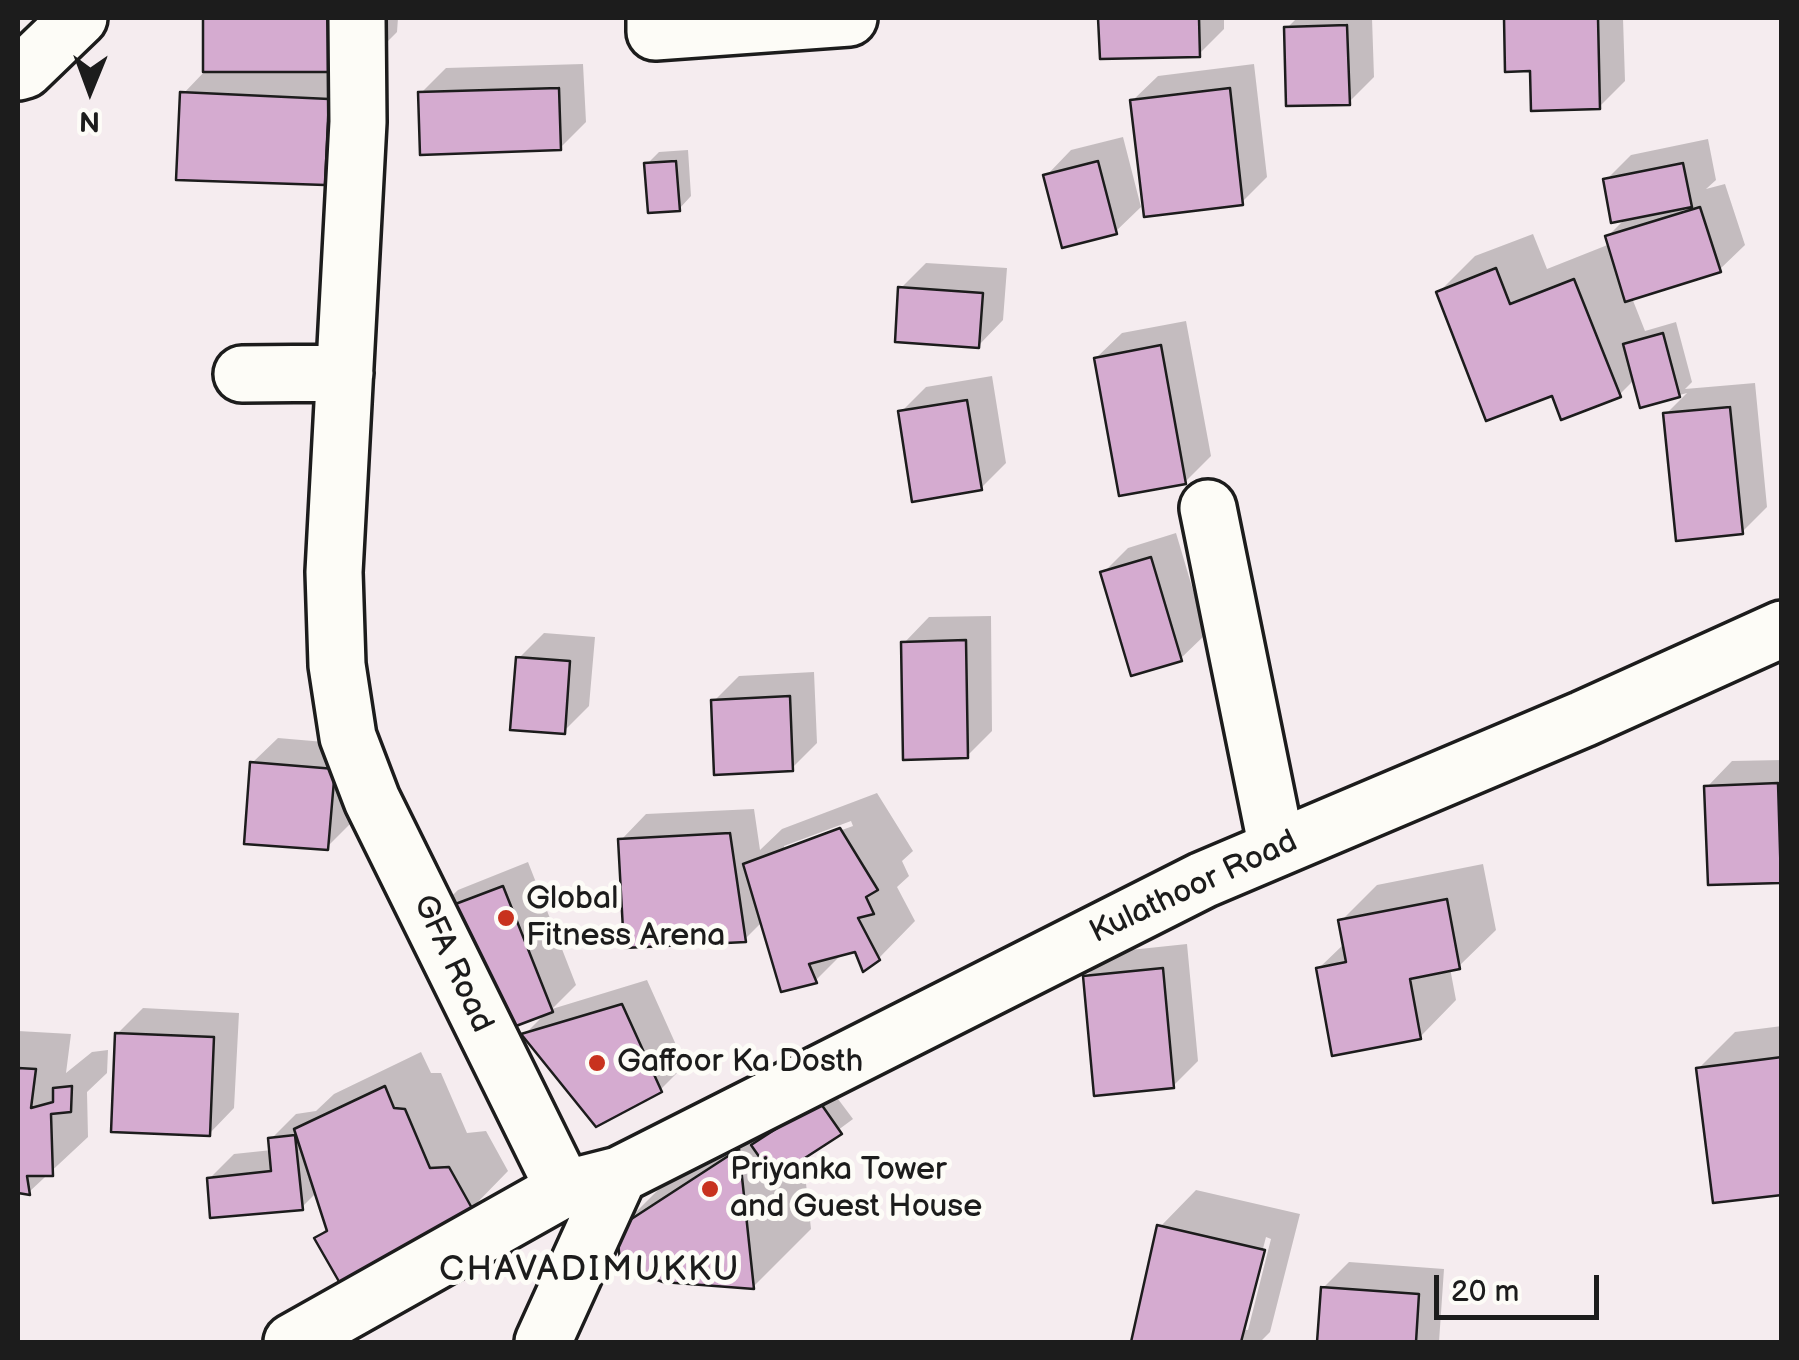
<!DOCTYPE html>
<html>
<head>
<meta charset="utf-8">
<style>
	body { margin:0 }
	#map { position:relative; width:1799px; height:1360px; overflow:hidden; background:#f5ecef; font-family:"Balsamiq Sans",sans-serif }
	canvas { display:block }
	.frame { position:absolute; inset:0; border:20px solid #1c1c1c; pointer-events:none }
	.north { position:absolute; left:40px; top:40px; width:100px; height:100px; -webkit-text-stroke:8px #fdfcf7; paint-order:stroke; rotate:181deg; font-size:28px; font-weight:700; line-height:40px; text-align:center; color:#1c1c1c }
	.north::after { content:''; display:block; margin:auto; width:35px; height:45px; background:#1c1c1c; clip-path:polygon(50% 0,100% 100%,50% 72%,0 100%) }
	.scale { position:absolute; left:1434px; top:1275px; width:165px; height:45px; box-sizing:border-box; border:5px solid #1c1c1c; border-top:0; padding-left:12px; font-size:30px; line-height:35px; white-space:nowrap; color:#1c1c1c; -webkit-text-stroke:8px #fdfcf7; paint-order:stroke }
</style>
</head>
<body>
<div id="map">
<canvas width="1799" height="1360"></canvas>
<div class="frame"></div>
<div class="north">N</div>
<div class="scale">20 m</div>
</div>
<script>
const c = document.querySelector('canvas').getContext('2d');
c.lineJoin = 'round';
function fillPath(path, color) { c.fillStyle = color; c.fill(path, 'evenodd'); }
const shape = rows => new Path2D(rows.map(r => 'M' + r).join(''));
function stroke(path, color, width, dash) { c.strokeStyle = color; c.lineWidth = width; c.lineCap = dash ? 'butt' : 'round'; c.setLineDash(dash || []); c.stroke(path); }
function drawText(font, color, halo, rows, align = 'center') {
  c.font = font + ' "Balsamiq Sans",sans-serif'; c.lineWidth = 10; c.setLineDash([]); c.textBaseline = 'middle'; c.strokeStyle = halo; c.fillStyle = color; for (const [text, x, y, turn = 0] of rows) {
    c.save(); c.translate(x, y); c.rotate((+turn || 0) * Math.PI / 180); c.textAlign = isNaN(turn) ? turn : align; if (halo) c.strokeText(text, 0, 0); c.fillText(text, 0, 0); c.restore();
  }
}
const shadow = shape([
	[205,18,360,18,350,157,324,182,183,94,206,70],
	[374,18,398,18,397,32,385,44],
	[1101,18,1224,18,1224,29,1199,54,1102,57],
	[1297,18,1372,18,1374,77,1349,102,1287,28],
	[1506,18,1623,18,1625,81,1599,107,1532,68,1508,69],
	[583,64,586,122,560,148,421,93,446,68],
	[1254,64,1267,177,1242,202,1132,101,1158,76],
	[1123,137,1141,207,1115,232,1046,176,1071,150],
	[1708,139,1716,180,1706,189,1725,184,1745,245,1719,270,1632,298,1645,331,1676,322,1692,382,1685,389,1755,383,1767,507,1742,532,1666,414,1687,393,1642,405,1635,379,1619,395,1553,392,1439,292,1475,256,1533,234,1547,269,1610,244,1607,237,1627,217,1606,180,1631,155],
	[688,150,691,196,679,209,647,164,659,152],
	[926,263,1007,268,1003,320,978,346,901,288],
	[1186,321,1211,456,1185,482,1096,358,1122,333],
	[992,376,1006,463,981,488,901,412,926,387],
	[1176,533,1206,634,1180,659,1103,573,1128,548],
	[991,616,992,731,967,756,904,643,929,617],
	[544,633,595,637,589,706,564,731,519,658],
	[814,672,817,743,792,768,714,701,739,676],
	[278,738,359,745,352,822,327,847,252,763],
	[1782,760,1782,878,1780,880,1707,787,1732,761],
	[877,793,913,851,902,861,909,876,897,887,915,921,879,958,857,949,844,952,815,981,762,922,745,939,621,840,646,814,754,809,760,850,782,829],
	[851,821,853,826,784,851,784,846],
	[528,862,576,985,552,1009,647,980,685,1065,660,1090,525,1034,548,1011,432,915,458,890],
	[1483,864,1496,930,1459,966,1450,968,1456,1000,1420,1037,1318,969,1345,943,1341,921,1377,885],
	[1187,944,1198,1061,1173,1086,1085,977,1111,952],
	[143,1008,239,1013,234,1108,209,1134,117,1034],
	[1782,1026,1782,1193,1699,1068,1735,1032],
	[18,1031,71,1034,66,1073,92,1052,108,1050,107,1073,87,1092,88,1137,29,1192,18,1190],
	[421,1052,431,1073,441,1073,467,1133,486,1131,508,1171,472,1208,317,1238,328,1227,317,1192,302,1207,209,1179,234,1154,272,1150,271,1139,296,1114,316,1111,334,1094],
	[832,1091,853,1119,803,1156,811,1229,753,1287,618,1230,677,1171],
	[1196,1190,1300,1214,1270,1332,1260,1342,1133,1342,1160,1227],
	[1266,1237,1271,1239,1248,1330,1242,1330],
	[1349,1262,1444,1269,1439,1342,1320,1342,1323,1288]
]);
const building = shape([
	[203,18,336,18,336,72,203,72,203,18],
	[1098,18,1199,18,1200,57,1100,59,1098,18],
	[1504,18,1598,18,1600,109,1531,111,1530,71,1505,72,1504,18],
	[1347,25,1350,105,1286,106,1284,27,1347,25],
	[559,88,561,150,420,155,418,92,559,88],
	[1230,88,1243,205,1144,217,1130,100,1230,88],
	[180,92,329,99,325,185,176,180,180,92],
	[676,161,680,211,648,213,644,163,676,161],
	[1098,161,1117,234,1062,248,1043,175,1098,161],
	[1683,163,1692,207,1611,223,1603,179,1683,163],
	[1700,207,1721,272,1625,302,1605,236,1700,207],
	[1496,268,1510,304,1574,279,1621,397,1561,420,1552,396,1486,421,1436,292,1496,268],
	[898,287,983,293,979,348,895,342,898,287],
	[1663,333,1680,397,1640,408,1623,344,1663,333],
	[1161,345,1186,484,1119,496,1094,358,1161,345],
	[967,400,982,490,912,502,898,411,967,400],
	[1730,407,1743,534,1676,541,1663,413,1730,407],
	[1151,557,1182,661,1131,676,1100,572,1151,557],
	[966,640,968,758,903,760,901,642,966,640],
	[516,657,570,661,565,734,510,730,516,657],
	[790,696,793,771,714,775,711,700,790,696],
	[250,762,335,769,328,850,244,844,250,762],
	[1778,783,1781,883,1708,885,1704,786,1778,783],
	[840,828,878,890,866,897,874,914,858,918,880,960,863,972,855,952,809,964,817,983,781,992,743,864,840,828],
	[730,833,746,942,624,948,618,839,730,833],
	[503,886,553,1012,479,1040,429,914,503,886],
	[1447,899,1460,969,1410,979,1421,1039,1332,1056,1316,968,1346,962,1338,920,1447,899],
	[1163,968,1174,1088,1094,1096,1083,976,1163,968],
	[622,1004,662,1092,596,1127,521,1034,622,1004],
	[115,1033,214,1037,210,1136,111,1132,115,1033],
	[1782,1057,1782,1195,1713,1203,1696,1068,1782,1057],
	[18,1068,36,1069,31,1108,53,1102,53,1088,72,1086,71,1112,51,1114,53,1176,27,1176,30,1195,18,1193,18,1068],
	[385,1086,394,1108,405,1109,430,1168,449,1167,473,1210,341,1285,314,1238,327,1231,294,1129,385,1086],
	[819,1101,842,1134,774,1178,751,1145,819,1101],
	[295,1135,303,1210,210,1218,207,1178,271,1171,268,1138,295,1135],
	[739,1149,754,1289,663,1282,621,1267,616,1229,739,1149],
	[1157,1225,1265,1250,1241,1342,1131,1342,1157,1225],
	[1321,1287,1419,1294,1416,1342,1317,1342,1321,1287]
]);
const minor = shape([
	[357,18,358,122,334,572,337,665,348,737,372,800,564,1189],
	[655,18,655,32,849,18],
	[18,72,25,70,79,18],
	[242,374,345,373],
	[1208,508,1277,848]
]);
const secondary = shape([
	[292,1342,564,1189,619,1175,1203,880,1583,719,1782,629],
	[543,1342,619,1175]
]);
const markers = [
	[506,918,10,"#c8321e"],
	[597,1063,10,"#c8321e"],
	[710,1189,10,"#c8321e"]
];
const streetNames = [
	["Kulathoor Road",1194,888,-25],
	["GFA Road",452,964,65]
];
const poiNames = [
	["Global",526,900],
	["Fitness Arena",526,937],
	["Gaffoor Ka Dosth",617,1063],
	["Priyanka Tower",730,1171],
	["and Guest House",730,1208]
];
const neighbourhoodNames = [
	["CHAVADIMUKKU",590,1271]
];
fillPath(shadow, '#0003');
fillPath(building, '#d5abd0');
stroke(building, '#1c1c1c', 2.5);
stroke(minor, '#1c1c1c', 62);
stroke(secondary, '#1c1c1c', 62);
stroke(minor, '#fdfcf7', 55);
stroke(secondary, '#fdfcf7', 55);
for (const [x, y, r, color] of markers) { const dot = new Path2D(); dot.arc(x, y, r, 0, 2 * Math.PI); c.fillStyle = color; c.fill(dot); stroke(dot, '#fdfcf7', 4); }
drawText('32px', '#1c1c1c', '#fdfcf7', streetNames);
drawText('32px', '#1c1c1c', '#fdfcf7', poiNames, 'left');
c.letterSpacing = '2.5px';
drawText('35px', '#1c1c1c', '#fdfcf7', neighbourhoodNames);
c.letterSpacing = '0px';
</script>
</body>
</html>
